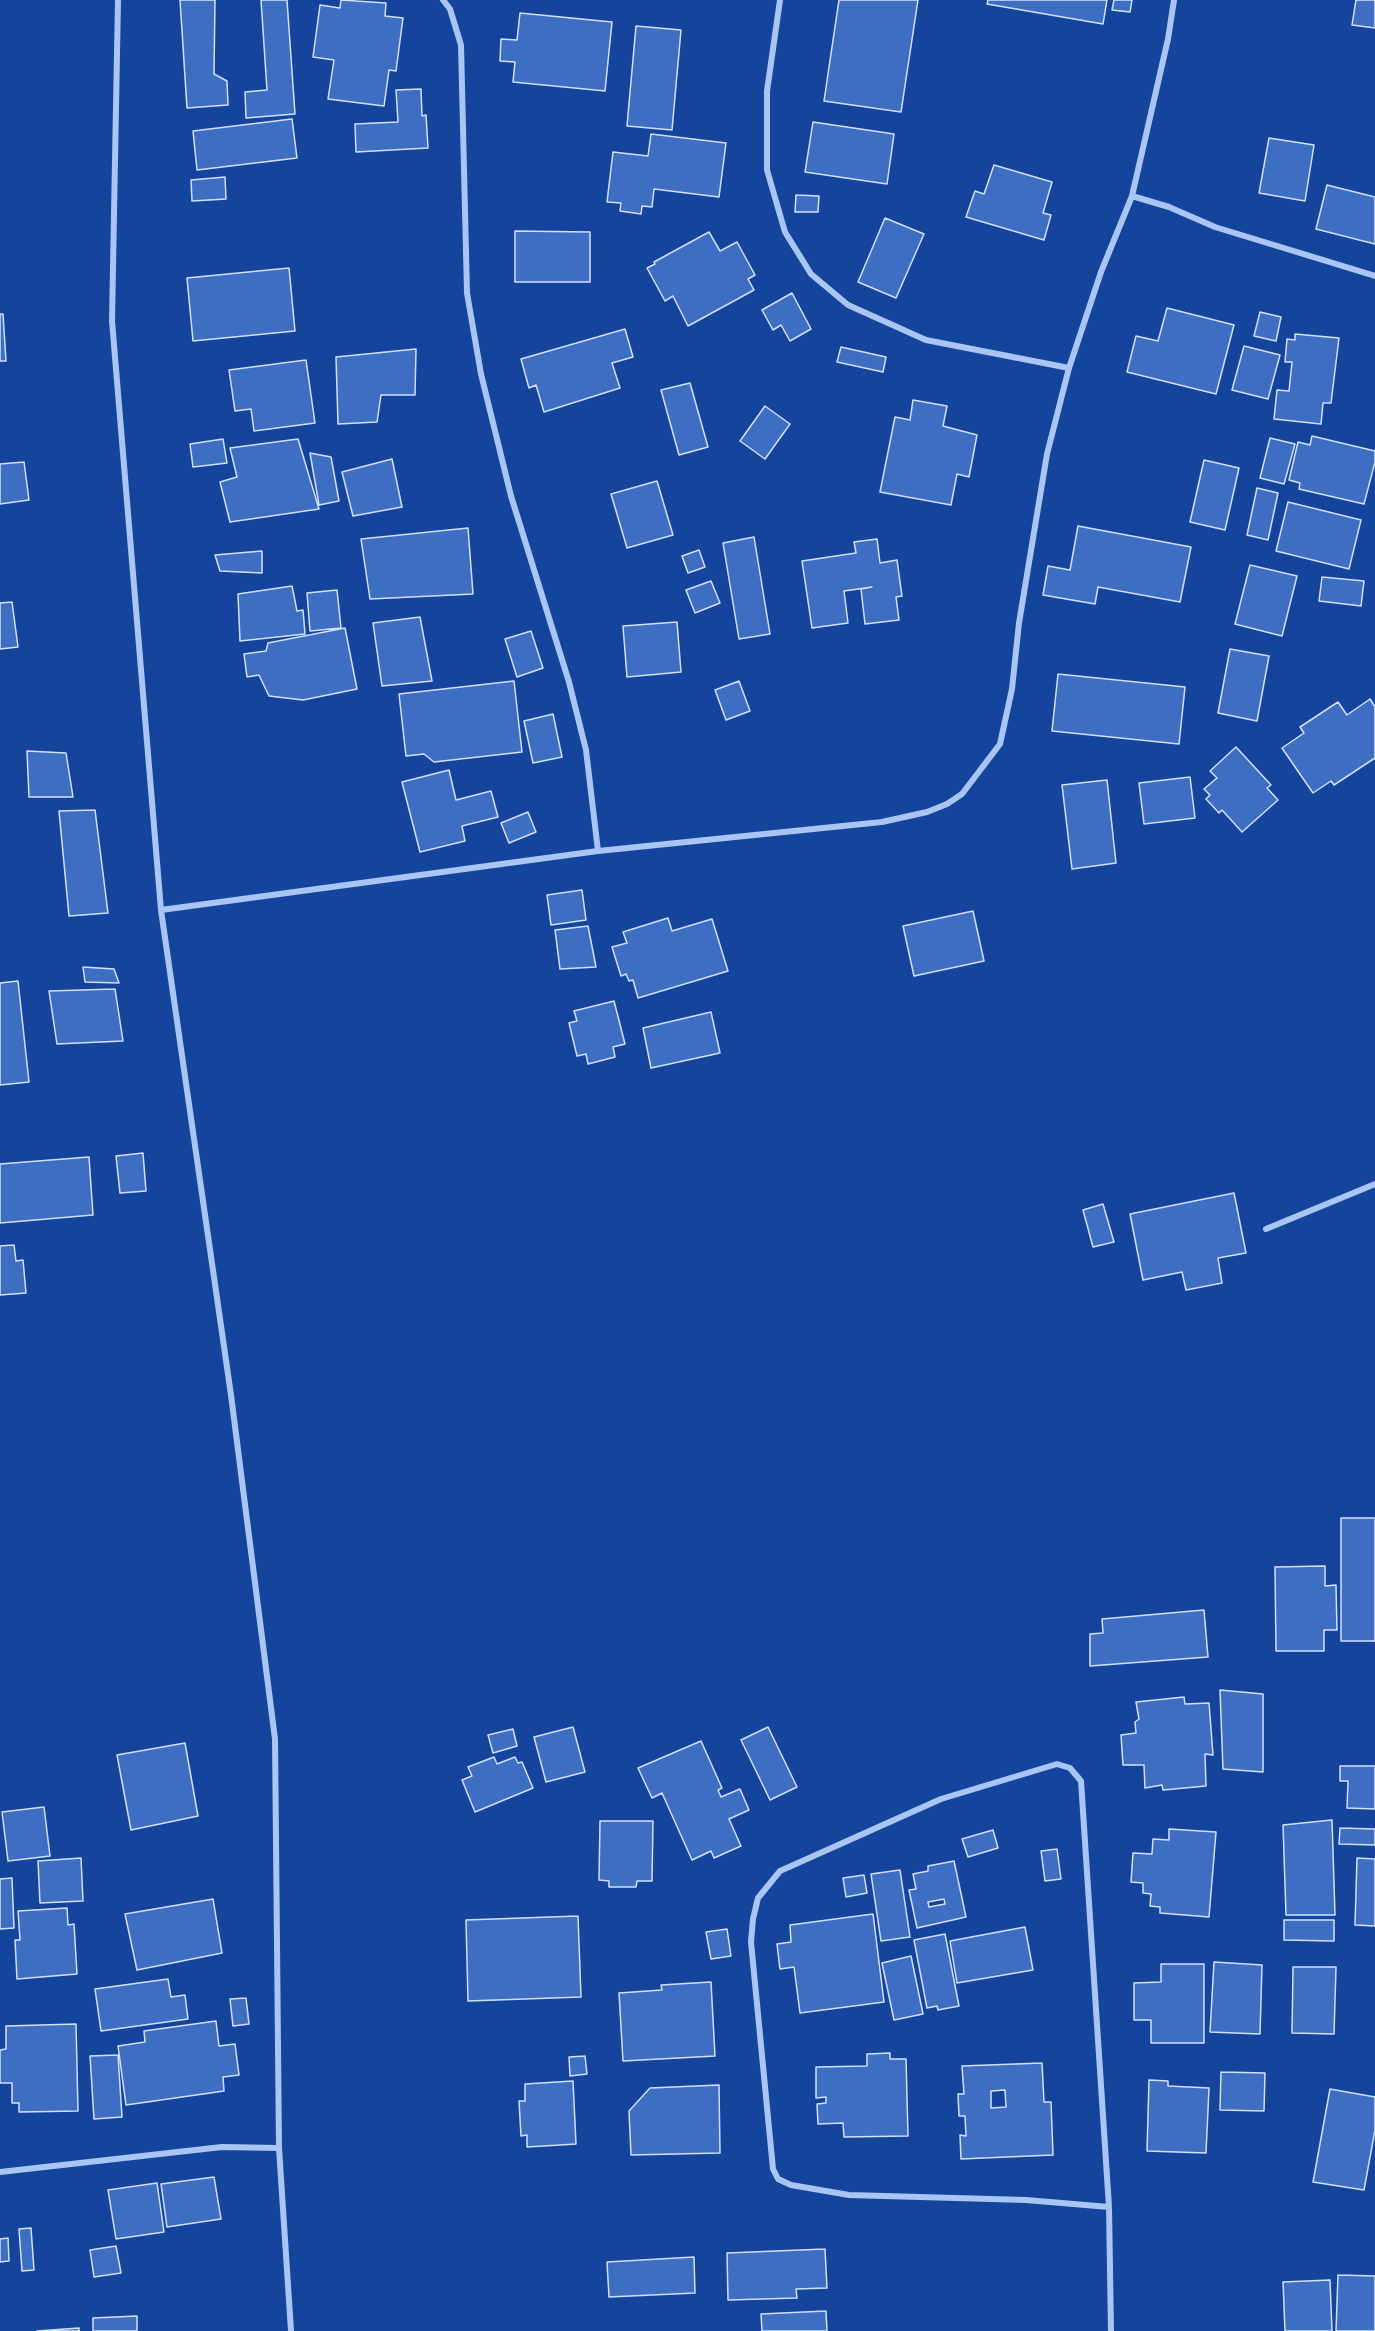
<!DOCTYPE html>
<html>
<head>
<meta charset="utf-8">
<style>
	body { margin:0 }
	canvas { display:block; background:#14449b }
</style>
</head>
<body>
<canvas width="1375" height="2331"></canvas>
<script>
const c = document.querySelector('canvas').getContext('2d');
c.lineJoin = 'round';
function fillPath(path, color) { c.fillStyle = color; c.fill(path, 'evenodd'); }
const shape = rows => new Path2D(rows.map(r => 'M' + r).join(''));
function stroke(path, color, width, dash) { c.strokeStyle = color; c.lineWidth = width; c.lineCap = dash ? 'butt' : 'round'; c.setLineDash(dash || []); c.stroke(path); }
const building = shape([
	[180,0,215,0,214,74,227,81,228,105,187,108,180,0],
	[261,0,287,0,295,114,246,118,245,92,267,90,261,0],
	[341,0,386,3,385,16,403,18,396,71,389,70,384,106,328,99,334,60,313,57,320,5,340,8,341,0],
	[839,0,918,0,901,112,824,101,839,0],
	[988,0,1107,0,1103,24,987,4,988,0],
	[1114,0,1132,0,1130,12,1112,10,1114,0],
	[1356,0,1375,0,1375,28,1352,25,1356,0],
	[520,13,612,22,605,91,513,82,515,62,500,61,501,39,517,40,520,13],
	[636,26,681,30,672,130,627,126,636,26],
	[421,89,422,116,426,115,428,148,356,152,355,124,398,122,396,90,421,89],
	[292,119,297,158,197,170,193,131,292,119],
	[813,122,894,134,887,184,805,172,813,122],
	[651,134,726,143,719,197,654,189,652,207,642,206,641,214,620,211,621,203,607,202,613,152,648,156,651,134],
	[1269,138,1314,145,1305,201,1259,193,1269,138],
	[994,165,1052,182,1043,213,1051,215,1044,240,966,217,975,191,984,194,994,165],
	[225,177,226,199,192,201,191,180,225,177],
	[1327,185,1375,197,1375,244,1316,229,1327,185],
	[796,195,819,196,818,212,795,212,796,195],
	[885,218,924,234,896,298,858,282,885,218],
	[515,231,590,232,590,282,515,282,515,231],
	[709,232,720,251,737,242,755,275,748,279,754,290,688,326,673,296,665,301,647,268,655,264,654,262,709,232],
	[289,268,295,331,193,341,187,278,289,268],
	[792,293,811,329,790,341,781,325,773,330,762,310,792,293],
	[1167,308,1234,325,1216,394,1127,372,1136,336,1158,341,1167,308],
	[1260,312,1281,317,1276,341,1254,336,1260,312],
	[0,314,3,314,6,361,0,361,0,314],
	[625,329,633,357,612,363,620,388,544,412,536,385,529,388,521,359,625,329],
	[1295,334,1339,338,1331,403,1323,403,1321,424,1274,419,1277,390,1289,391,1292,362,1285,362,1287,339,1295,340,1295,334],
	[1244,346,1280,355,1268,399,1232,390,1244,346],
	[841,347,886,357,883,372,837,362,841,347],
	[416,349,415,395,381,395,377,422,338,424,336,357,416,349],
	[306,360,315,423,254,431,251,409,235,411,229,370,306,360],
	[690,383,708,447,679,455,661,390,690,383],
	[913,400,947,406,943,426,977,435,969,477,957,474,951,505,880,492,895,417,910,420,913,400],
	[765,406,790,424,765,459,740,441,765,406],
	[1312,436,1375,451,1375,462,1364,504,1299,489,1300,483,1289,480,1298,442,1310,445,1312,436],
	[1270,438,1295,444,1284,484,1260,478,1270,438],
	[223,439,227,463,193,467,190,444,223,439],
	[298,439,319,509,230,522,220,482,237,477,230,448,298,439],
	[310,453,331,457,339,501,319,505,310,453],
	[392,459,402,507,353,516,342,472,392,459],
	[1204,460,1239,468,1225,530,1190,522,1204,460],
	[24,462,29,500,0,504,0,464,24,462],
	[657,481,673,535,627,548,611,494,657,481],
	[1257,488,1278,493,1268,540,1247,535,1257,488],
	[1288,502,1361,520,1349,569,1276,551,1288,502],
	[1078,526,1191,547,1180,602,1098,587,1095,604,1043,595,1048,566,1070,570,1078,526],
	[468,528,473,594,370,599,361,539,468,528],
	[754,537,770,634,739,639,723,543,754,537],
	[877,539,880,563,897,560,902,596,896,597,899,620,865,624,861,589,872,587,844,591,848,623,812,628,802,561,856,553,854,542,877,539],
	[699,550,705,567,688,573,682,556,699,550],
	[262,551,262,573,220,571,215,555,262,551],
	[1250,565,1297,576,1282,636,1235,624,1250,565],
	[1322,577,1364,581,1361,606,1319,601,1322,577],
	[711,581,720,603,695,613,686,590,711,581],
	[292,586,297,611,303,610,305,634,240,641,238,594,292,586],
	[337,590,341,628,310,631,307,593,337,590],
	[12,602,18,647,0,649,0,603,12,602],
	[420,617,432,681,382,686,373,623,420,617],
	[677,622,681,672,627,677,623,626,677,622],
	[345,628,357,689,303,700,269,696,259,675,247,677,244,654,266,651,268,643,345,628],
	[531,631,543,668,517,677,505,639,531,631],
	[1230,649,1269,656,1257,721,1218,713,1230,649],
	[1058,674,1185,687,1179,744,1052,731,1058,674],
	[514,681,522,752,434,762,424,754,406,756,399,694,514,681],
	[739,681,750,711,726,720,715,690,739,681],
	[1370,699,1375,707,1375,758,1334,785,1331,781,1313,793,1282,748,1304,733,1300,727,1338,702,1347,715,1370,699],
	[553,714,562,757,533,763,524,721,553,714],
	[1236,747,1271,785,1267,788,1278,800,1242,832,1222,810,1219,813,1206,799,1210,795,1204,789,1217,778,1210,771,1236,747],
	[27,751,66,753,73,797,29,797,27,751],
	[449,770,456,800,491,791,498,817,462,826,465,841,420,852,402,782,449,770],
	[1190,777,1195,818,1144,824,1139,783,1190,777],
	[1107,780,1116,863,1072,869,1062,785,1107,780],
	[95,810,108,913,69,916,59,811,95,810],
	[528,812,536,832,509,843,501,823,528,812],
	[582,890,586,920,551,925,547,895,582,890],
	[973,911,984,961,914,976,903,926,973,911],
	[668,918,672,931,712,919,728,971,638,998,633,980,629,981,626,974,621,976,612,947,627,943,623,932,668,918],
	[588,926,596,967,560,969,555,930,588,926],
	[83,967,114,969,119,983,85,982,83,967],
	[18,981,29,1082,0,1085,0,983,18,981],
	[115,989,123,1041,57,1044,49,991,115,989],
	[614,1001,625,1044,613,1047,615,1057,588,1064,586,1054,577,1056,569,1023,577,1021,574,1011,614,1001],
	[711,1012,720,1053,651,1068,643,1028,711,1012],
	[143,1153,146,1191,120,1193,116,1156,143,1153],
	[89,1157,93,1215,0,1223,0,1164,89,1157],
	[1234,1193,1246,1253,1218,1258,1222,1283,1186,1290,1182,1272,1143,1280,1130,1214,1234,1193],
	[1103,1204,1114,1242,1093,1247,1083,1210,1103,1204],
	[14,1245,16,1261,23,1260,26,1293,0,1295,0,1246,14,1245],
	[1341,1518,1375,1518,1375,1641,1341,1641,1341,1518],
	[1325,1566,1325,1586,1336,1585,1337,1630,1324,1630,1324,1651,1276,1651,1275,1567,1325,1566],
	[1204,1610,1208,1657,1090,1666,1090,1634,1103,1633,1102,1619,1204,1610],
	[1220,1690,1263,1694,1263,1772,1223,1769,1220,1690],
	[1184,1697,1185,1704,1209,1703,1213,1755,1205,1754,1206,1786,1163,1790,1162,1785,1145,1788,1144,1765,1123,1765,1121,1735,1136,1733,1135,1722,1139,1719,1136,1702,1184,1697],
	[573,1727,585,1772,546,1782,534,1737,573,1727],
	[768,1727,797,1787,770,1800,741,1740,768,1727],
	[513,1729,517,1746,493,1753,488,1735,513,1729],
	[701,1741,722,1788,718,1790,721,1797,740,1789,749,1810,729,1819,741,1846,714,1858,711,1851,692,1860,662,1793,652,1798,638,1768,701,1741],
	[185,1743,198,1816,131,1830,117,1755,185,1743],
	[494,1757,497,1764,515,1757,518,1763,522,1762,533,1788,475,1812,462,1780,472,1776,468,1767,494,1757],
	[1340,1766,1375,1766,1375,1809,1347,1808,1348,1781,1340,1781,1340,1766],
	[44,1807,50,1856,8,1861,2,1812,44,1807],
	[1332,1820,1335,1915,1286,1915,1283,1825,1332,1820],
	[600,1821,653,1821,652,1881,637,1881,636,1887,609,1887,609,1881,599,1880,600,1821],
	[1340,1828,1375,1829,1375,1845,1339,1844,1340,1828],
	[1169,1829,1216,1832,1209,1917,1160,1913,1160,1907,1150,1906,1151,1894,1143,1893,1143,1883,1131,1882,1133,1853,1152,1854,1153,1839,1169,1840,1169,1829],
	[993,1830,998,1848,968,1857,962,1839,993,1830],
	[1057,1849,1061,1879,1045,1881,1041,1851,1057,1849],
	[81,1858,83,1901,40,1903,38,1861,81,1858],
	[1357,1858,1375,1859,1375,1926,1355,1925,1357,1858],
	[954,1861,966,1917,917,1928,909,1890,916,1889,913,1874,928,1871,928,1866,954,1861],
	[944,1899,945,1904,929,1907,928,1902,944,1899],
	[900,1870,910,1937,881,1941,871,1874,900,1870],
	[864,1875,867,1893,846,1897,843,1878,864,1875],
	[12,1878,14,1928,0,1929,0,1879,12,1878],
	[213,1899,222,1953,137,1970,125,1914,213,1899],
	[67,1908,68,1925,74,1924,77,1974,17,1979,15,1940,20,1940,18,1911,67,1908],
	[873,1914,884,2002,800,2013,794,1967,780,1969,777,1944,791,1942,790,1925,873,1914],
	[578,1916,581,1997,468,2001,466,1920,578,1916],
	[1284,1920,1334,1920,1334,1941,1284,1940,1284,1920],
	[1025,1927,1033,1970,957,1983,950,1941,1025,1927],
	[727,1929,731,1956,711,1959,706,1932,727,1929],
	[945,1934,959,2006,938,2010,937,2006,927,2008,914,1940,945,1934],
	[911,1956,923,2014,894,2020,882,1963,911,1956],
	[1214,1962,1262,1965,1260,2034,1210,2032,1214,1962],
	[1161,1964,1204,1964,1204,2043,1151,2043,1151,2020,1134,2020,1134,1983,1161,1982,1161,1964],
	[1293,1967,1336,1967,1334,2034,1292,2033,1293,1967],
	[168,1979,171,1997,185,1995,188,2019,101,2031,95,1989,168,1979],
	[711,1982,715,2056,623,2061,619,1993,662,1990,661,1985,711,1982],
	[246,1998,249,2024,233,2026,230,1999,246,1998],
	[216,2021,219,2046,235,2044,239,2075,223,2077,224,2091,126,2105,118,2046,145,2042,144,2031,216,2021],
	[76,2024,78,2111,19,2112,19,2103,12,2103,12,2083,0,2083,0,2050,6,2049,6,2026,76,2024],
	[890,2053,890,2059,906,2059,908,2136,844,2137,843,2123,818,2124,817,2104,826,2103,826,2097,816,2098,816,2067,867,2066,867,2054,890,2053],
	[118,2055,122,2117,94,2119,90,2056,118,2055],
	[585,2056,587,2074,570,2076,569,2057,585,2056],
	[1042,2063,1044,2102,1051,2102,1053,2155,961,2159,960,2135,966,2136,965,2116,959,2116,958,2094,964,2094,962,2066,1042,2063],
	[1005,2090,1006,2107,991,2108,991,2091,1005,2090],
	[1221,2072,1265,2073,1264,2111,1220,2110,1221,2072],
	[1149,2080,1168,2081,1168,2086,1209,2088,1206,2153,1147,2151,1149,2080],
	[573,2081,576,2144,527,2147,527,2135,521,2136,519,2101,525,2101,525,2084,573,2081],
	[719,2085,720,2153,631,2155,629,2111,650,2088,719,2085],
	[1330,2089,1375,2097,1375,2130,1364,2190,1313,2182,1330,2089],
	[214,2177,221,2219,167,2227,161,2184,214,2177],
	[157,2183,164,2232,116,2239,108,2190,157,2183],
	[31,2228,34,2270,22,2271,19,2229,31,2228],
	[8,2238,9,2261,0,2262,0,2239,8,2238],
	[116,2246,121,2273,94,2277,90,2250,116,2246],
	[825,2249,827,2288,796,2289,797,2298,728,2300,727,2253,825,2249],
	[694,2257,695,2293,609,2297,607,2262,694,2257],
	[1338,2275,1375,2276,1375,2331,1336,2331,1338,2275],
	[1330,2280,1332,2331,1285,2331,1283,2282,1330,2280],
	[826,2311,827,2331,762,2331,761,2314,826,2311],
	[137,2316,137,2331,93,2331,93,2318,137,2316],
	[79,2328,79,2331,37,2331,79,2328]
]);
const minor = shape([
	[118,0,112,321,161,910,231,1395,275,1739,279,2148,291,2331],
	[443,0,450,9,461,45,467,293,481,374,511,496,569,682,586,750,598,851],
	[780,0,767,91,767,170,785,232,811,274,848,305,926,340,1069,368],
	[1132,196,1169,207,1215,227,1375,276],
	[161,910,598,851,882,822,927,812,947,804,962,794,1000,744,1012,689,1019,623,1047,454,1069,368,1101,272,1132,196,1168,39,1174,0],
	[1266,1229,1375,1184],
	[0,2172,222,2147,279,2148],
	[1109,2207,1081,1781,1070,1768,1057,1764,941,1799,780,1871,758,1898,753,1919,751,1942,773,2169,778,2179,791,2185,849,2195,1026,2200,1109,2207,1111,2331]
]);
fillPath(building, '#3d6ec1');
stroke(building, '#d1e1fd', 1.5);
stroke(minor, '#a9c5f3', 6);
</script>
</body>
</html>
